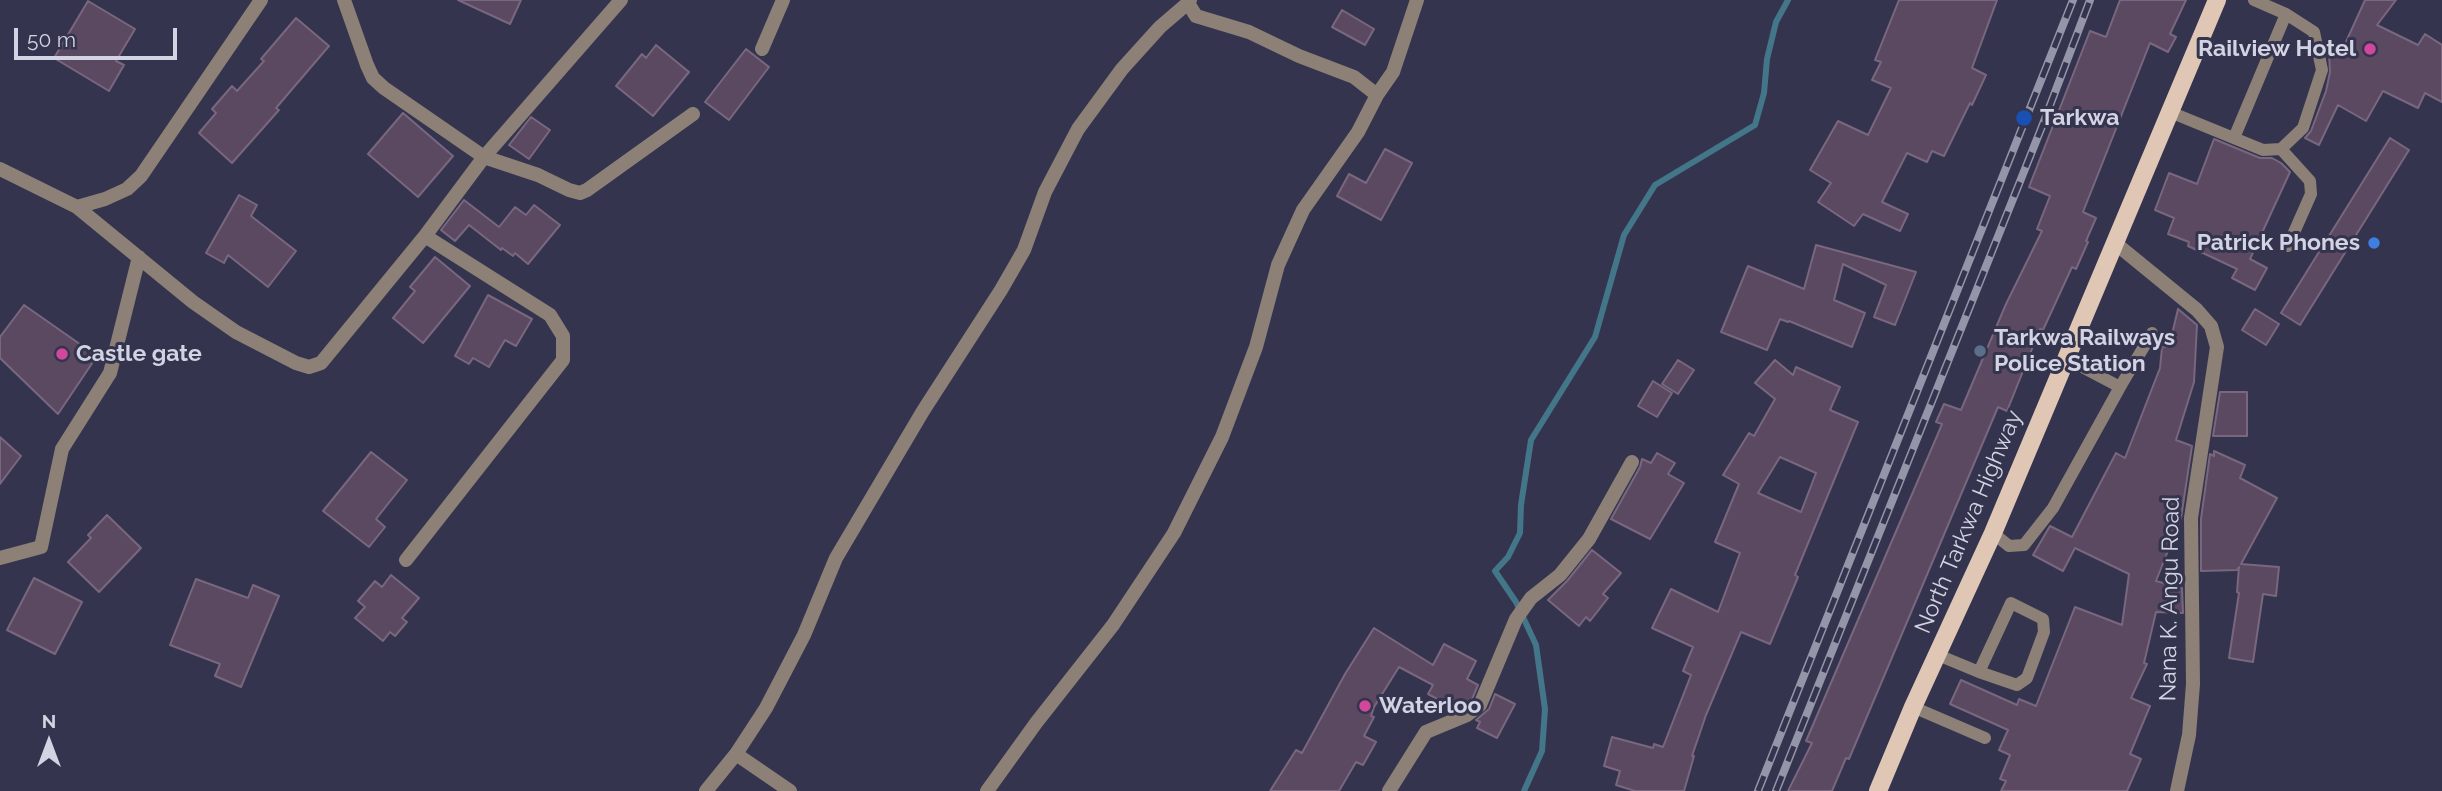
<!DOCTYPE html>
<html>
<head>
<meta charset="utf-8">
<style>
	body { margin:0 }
	#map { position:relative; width:2442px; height:791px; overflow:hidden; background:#34344e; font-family:Raleway,sans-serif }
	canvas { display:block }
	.north { position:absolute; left:14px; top:707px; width:70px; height:70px; -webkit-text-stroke:5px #34344e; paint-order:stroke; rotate:0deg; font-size:19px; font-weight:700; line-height:28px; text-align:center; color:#d2d3e3 }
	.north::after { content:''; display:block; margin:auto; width:24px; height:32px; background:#d2d3e3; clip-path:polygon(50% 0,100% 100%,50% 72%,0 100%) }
	.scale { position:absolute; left:14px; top:28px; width:163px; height:32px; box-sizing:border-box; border:4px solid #d2d3e3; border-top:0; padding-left:9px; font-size:21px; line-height:24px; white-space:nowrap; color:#d2d3e3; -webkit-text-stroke:5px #34344e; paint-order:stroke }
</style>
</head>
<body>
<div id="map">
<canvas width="2442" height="791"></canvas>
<div class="north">N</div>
<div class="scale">50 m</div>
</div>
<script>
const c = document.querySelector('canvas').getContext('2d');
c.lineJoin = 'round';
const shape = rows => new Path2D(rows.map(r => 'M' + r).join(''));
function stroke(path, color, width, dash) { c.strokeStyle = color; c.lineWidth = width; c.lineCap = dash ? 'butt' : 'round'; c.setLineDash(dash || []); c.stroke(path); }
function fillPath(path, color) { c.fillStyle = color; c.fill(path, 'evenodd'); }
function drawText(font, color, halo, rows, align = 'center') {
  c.font = font + ' Raleway,sans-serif'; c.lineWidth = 6; c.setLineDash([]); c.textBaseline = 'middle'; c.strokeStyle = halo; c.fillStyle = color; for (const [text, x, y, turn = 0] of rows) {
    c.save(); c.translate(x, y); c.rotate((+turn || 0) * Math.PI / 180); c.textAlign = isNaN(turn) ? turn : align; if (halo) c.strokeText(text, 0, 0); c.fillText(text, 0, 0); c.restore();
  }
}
const stream = shape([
	[1524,791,1542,751,1545,709,1536,645,1516,602,1495,571,1508,557,1520,533,1521,505,1531,440,1595,337,1624,235,1655,185,1755,125,1764,93,1767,59,1776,22,1788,0]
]);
const building = shape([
	[458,0,521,0,510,24,458,0],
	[1899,0,1997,0,1972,68,1986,75,1972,105,1970,103,1944,156,1932,151,1927,162,1907,153,1882,202,1908,214,1900,231,1863,214,1854,226,1818,202,1831,183,1810,170,1838,121,1868,135,1891,88,1872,80,1881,62,1875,60,1899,0],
	[2120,0,2186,0,2170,34,2176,37,2168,52,2150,43,2083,212,2096,218,2086,241,2088,242,2076,269,2072,267,2043,330,2040,329,2007,411,1998,407,1849,759,1846,758,1832,791,1788,791,1812,743,1806,741,1937,436,1942,424,1936,422,1944,404,1961,410,2006,304,2042,231,2037,229,2050,196,2029,187,2090,31,2106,37,2120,0],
	[2365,0,2396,0,2377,25,2418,45,2425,34,2442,45,2442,102,2425,93,2418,108,2383,91,2366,121,2338,105,2319,145,2305,138,2311,131,2326,91,2330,72,2329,54,2340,55,2365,0],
	[88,1,135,29,116,61,124,65,109,91,54,58,88,1],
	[1342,10,1374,29,1365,45,1332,27,1342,10],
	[296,18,329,46,276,108,279,110,232,163,199,133,216,113,212,109,232,86,237,91,264,61,261,59,296,18],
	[656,45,689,72,653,116,616,86,642,54,646,58,656,45],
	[746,49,769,67,729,120,705,102,746,49],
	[403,113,453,156,418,197,368,154,403,113],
	[531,117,550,130,529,159,509,145,531,117],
	[2390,138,2409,150,2300,325,2281,313,2390,138],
	[2214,139,2260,158,2272,158,2281,163,2290,172,2250,259,2267,268,2255,290,2232,278,2237,269,2188,246,2189,242,2168,234,2174,218,2155,210,2169,173,2197,184,2214,139],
	[1385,149,1412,163,1381,220,1337,196,1349,174,1366,183,1385,149],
	[239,195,257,205,251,216,296,251,268,287,228,255,224,263,206,253,239,195],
	[464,200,499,227,515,207,526,215,534,205,560,225,528,264,515,253,513,256,502,248,501,250,469,225,455,241,441,230,464,200],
	[1816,245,1916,272,1895,325,1874,317,1886,285,1843,264,1834,300,1865,313,1852,347,1789,321,1788,322,1780,319,1767,350,1721,332,1748,266,1804,289,1816,245],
	[435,257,470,286,423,343,393,318,415,291,410,287,435,257],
	[488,295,532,319,516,346,505,340,489,367,473,358,469,364,455,356,488,295],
	[24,305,97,356,58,414,0,358,0,337,24,305],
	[2178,309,2197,325,2194,382,2176,440,2192,446,2181,518,2156,581,2182,588,2183,613,2156,612,2144,663,2147,664,2131,698,2150,706,2130,754,2141,759,2127,791,2001,791,2006,781,2000,779,2010,755,1999,750,2008,730,1950,704,1961,680,2017,705,2019,699,2036,706,2075,607,2122,625,2129,574,2075,548,2063,571,2033,555,2050,526,2072,537,2116,453,2125,458,2160,368,2162,347,2169,347,2178,309],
	[2255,309,2279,324,2266,345,2242,330,2255,309],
	[1678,360,1694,370,1678,394,1662,384,1678,360],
	[1775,360,1793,375,1796,367,1840,387,1830,410,1858,422,1795,575,1798,577,1770,644,1741,632,1706,715,1692,756,1694,756,1684,791,1635,791,1616,785,1620,771,1604,766,1612,737,1653,748,1654,744,1663,747,1691,675,1683,671,1693,647,1652,628,1671,589,1718,612,1740,553,1715,542,1739,484,1723,475,1749,433,1754,436,1775,399,1755,383,1775,360],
	[1780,457,1816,473,1801,512,1758,493,1780,457],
	[1653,381,1672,393,1657,417,1638,406,1653,381],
	[2220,392,2247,392,2247,436,2213,436,2220,392],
	[0,437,21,456,0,484,0,437],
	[2214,451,2245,465,2240,478,2277,498,2241,564,2279,567,2276,596,2263,594,2253,662,2229,658,2239,593,2237,592,2239,567,2237,570,2201,571,2201,519,2210,454,2214,456,2214,451],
	[371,452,407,480,376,519,385,527,369,547,323,511,371,452],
	[1657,453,1675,463,1668,474,1684,483,1650,539,1611,519,1640,467,1642,459,1651,463,1657,453],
	[107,515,141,548,99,592,68,562,91,538,88,535,107,515],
	[1592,550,1621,573,1603,594,1608,598,1590,621,1586,617,1579,626,1548,600,1567,581,1592,550],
	[391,575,419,598,402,618,407,622,395,636,390,632,383,641,355,618,365,607,358,601,375,581,382,587,391,575],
	[34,578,82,602,55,654,7,630,34,578],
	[196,579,248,598,253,585,279,596,241,687,215,676,220,664,170,645,196,579],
	[1374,628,1433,665,1444,644,1476,661,1467,679,1478,685,1472,699,1456,709,1428,694,1433,685,1399,667,1374,707,1371,716,1374,717,1364,736,1376,742,1363,765,1356,762,1339,791,1270,791,1296,750,1302,753,1345,674,1374,628],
	[1495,694,1515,704,1497,738,1477,728,1480,722,1476,720,1489,709,1495,694]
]);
const service = shape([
	[2170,112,2263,150,2281,149,2303,128,2322,70,2314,32,2286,14,2254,0],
	[2234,138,2286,14],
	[2281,149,2310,181,2311,194,2288,246],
	[2065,358,2120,387,2152,333],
	[1993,533,2009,546,2024,545,2053,508,2120,387],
	[1938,655,1979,672,2017,685,2027,678,2044,632,2043,619,2011,603,1979,672],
	[1913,707,1985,738]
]);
const minor = shape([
	[344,0,367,65,373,78,384,88,484,157,538,175,569,190,580,193,587,190,693,114],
	[1190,0,1188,3,1196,16,1249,32,1299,56,1354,77,1377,95],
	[762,49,783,0],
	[0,169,77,207,193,302,236,332,296,363,309,367,321,363,425,236,484,157,621,0],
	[77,207,105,199,127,189,141,176,261,0],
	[2115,243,2197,310,2211,326,2217,347,2191,518,2193,684,2189,735,2177,791],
	[0,558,41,547,62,449,110,373,139,257],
	[406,560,563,360,563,336,550,315,425,236],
	[736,754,790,791],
	[706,791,736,754,766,708,804,635,836,558,923,411,1001,290,1024,250,1045,192,1078,129,1122,69,1160,27,1188,3],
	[987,791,1036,723,1113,625,1174,533,1222,437,1256,347,1278,265,1303,210,1358,132,1377,95,1393,72,1417,0],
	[1389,791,1426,732,1467,715,1480,705,1516,619,1531,598,1560,575,1589,539,1632,462]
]);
const primary = shape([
	[1878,791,1913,707,1993,533,2217,0]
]);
const rail = shape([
	[1758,791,2073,0],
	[1776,791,2041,129,2090,0]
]);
const markers = [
	[2370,49,7,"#d1479c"],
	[2024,118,9,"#1a4fb4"],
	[2374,243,7,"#3f7fe0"],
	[1980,351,7,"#5c6f8a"],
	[62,354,7,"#d1479c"],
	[1365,706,7,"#d1479c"]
];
const poiNames = [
	["Railview Hotel",2356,49,"right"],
	["Tarkwa",2040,118],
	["Patrick Phones",2360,243,"right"],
	["Tarkwa Railways",1994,338],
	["Police Station",1994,364],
	["Castle gate",76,354],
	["Waterloo",1379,706]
];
const streetNames = [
	["North Tarkwa Highway",1969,522,-67],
	["Nana K. Angu Road",2170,599,-89]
];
stroke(stream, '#437689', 6);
fillPath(building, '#5b4961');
stroke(building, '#79667f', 2);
stroke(service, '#8c8077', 12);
stroke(minor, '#8c8077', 14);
stroke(primary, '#e0c7b5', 18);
stroke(rail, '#9495a8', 8);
stroke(rail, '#34344e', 5, [16]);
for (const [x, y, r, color] of markers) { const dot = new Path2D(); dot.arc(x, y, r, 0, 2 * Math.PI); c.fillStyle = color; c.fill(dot); stroke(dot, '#34344e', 2.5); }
drawText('bold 23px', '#d2d3e3', '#34344e', poiNames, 'left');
drawText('23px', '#d2d3e3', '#34344e', streetNames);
</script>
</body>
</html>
